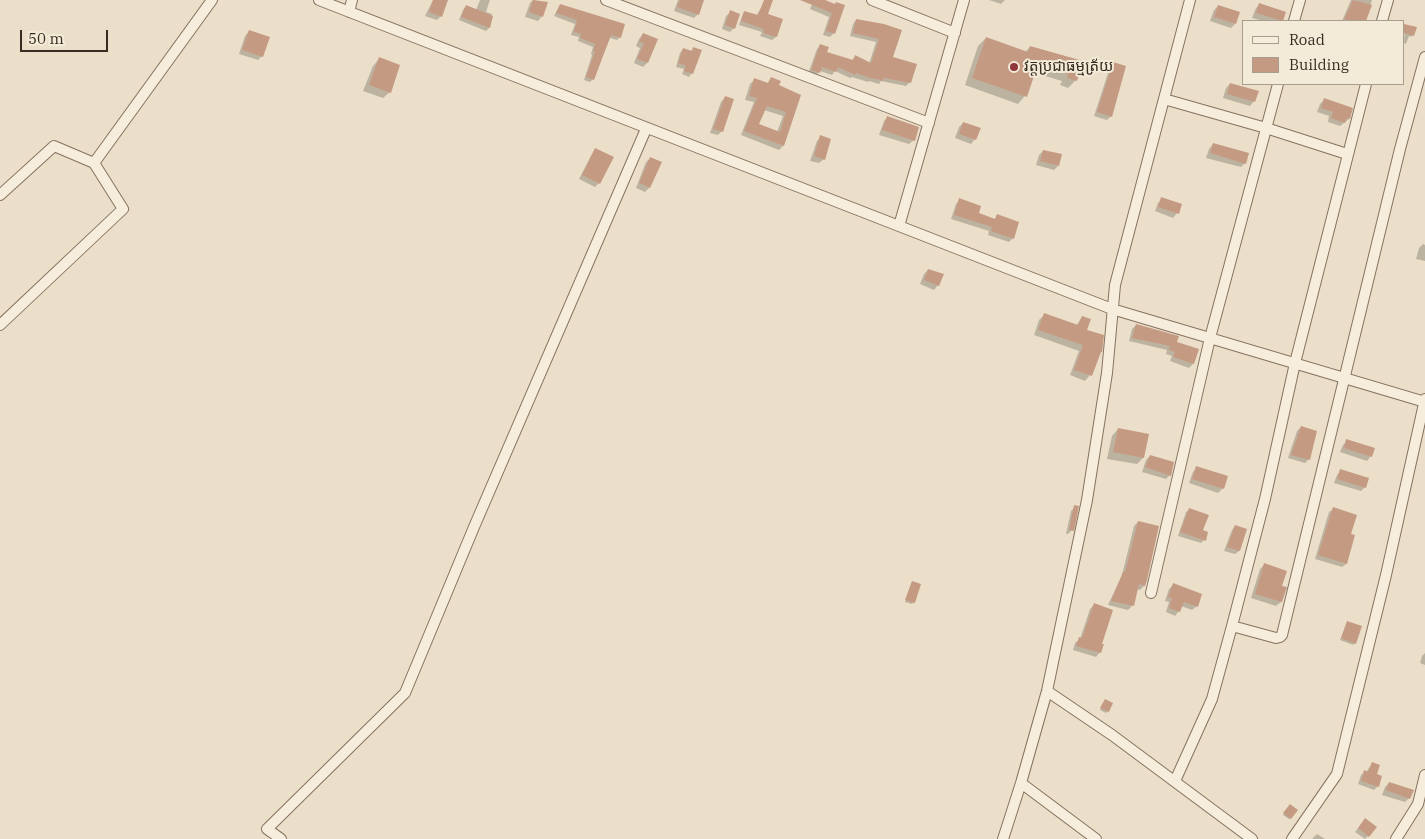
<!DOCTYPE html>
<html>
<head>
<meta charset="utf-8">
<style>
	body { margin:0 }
	#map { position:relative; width:1425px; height:839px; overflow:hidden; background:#ebdfc9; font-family:"IBM Plex Serif",serif }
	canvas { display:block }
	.legend { position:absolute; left:1242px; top:20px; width:162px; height:65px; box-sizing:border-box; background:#f3ead8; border:1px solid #a89e8f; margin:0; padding:6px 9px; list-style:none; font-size:15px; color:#382b22 }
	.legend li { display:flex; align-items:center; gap:10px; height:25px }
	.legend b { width:25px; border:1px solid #a89e8f }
	.scale { position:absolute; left:20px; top:30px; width:88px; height:22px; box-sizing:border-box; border:2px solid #382b22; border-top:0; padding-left:6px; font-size:15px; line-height:18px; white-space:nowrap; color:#382b22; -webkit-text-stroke:4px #f3ead8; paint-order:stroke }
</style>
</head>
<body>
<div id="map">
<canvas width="1425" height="839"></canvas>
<ul class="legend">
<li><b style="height:6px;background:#f6eddc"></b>Road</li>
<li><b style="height:14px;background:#c59a83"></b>Building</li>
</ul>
<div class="scale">50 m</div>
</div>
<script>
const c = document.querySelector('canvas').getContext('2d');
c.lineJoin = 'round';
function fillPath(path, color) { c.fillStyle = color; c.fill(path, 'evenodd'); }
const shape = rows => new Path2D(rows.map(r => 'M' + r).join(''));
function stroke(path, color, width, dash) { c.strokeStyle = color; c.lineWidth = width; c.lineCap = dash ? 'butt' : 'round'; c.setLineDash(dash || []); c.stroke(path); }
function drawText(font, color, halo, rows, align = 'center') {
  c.font = font + ' "IBM Plex Serif","Noto Sans Khmer",serif'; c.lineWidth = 4; c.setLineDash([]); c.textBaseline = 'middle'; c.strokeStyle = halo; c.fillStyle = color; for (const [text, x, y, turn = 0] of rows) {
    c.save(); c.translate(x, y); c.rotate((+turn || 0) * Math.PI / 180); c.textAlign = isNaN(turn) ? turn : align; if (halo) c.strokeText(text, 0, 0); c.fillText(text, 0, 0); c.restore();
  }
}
const shadow = shape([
	[433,0,440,0,441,16,437,20,425,16],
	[480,0,490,0,486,12,492,14,489,28,486,31,459,20,463,10,466,6,476,10],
	[533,0,546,3,542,16,538,21,525,17,530,3],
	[678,0,703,0,698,14,694,18,674,11],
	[814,0,822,0,834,5,843,6,833,34,830,37,823,35,829,17,810,9],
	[989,0,1005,0,1001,4],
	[1351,0,1372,0,1365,21,1342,21],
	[1260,4,1285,12,1282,21,1263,21,1252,18,1256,8],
	[560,5,620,37,617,40,610,38,593,79,590,82,584,80,592,55,591,54,593,47,578,41,579,37,571,35,575,24,554,16],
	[1218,6,1235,24,1231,28,1210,21,1214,10],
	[761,8,767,15,781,21,776,37,772,40,760,36,762,32,739,25,742,16,745,12,756,16],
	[731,12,734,28,730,32,722,29,726,16],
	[856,20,884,26,892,58,910,82,906,86,881,81,879,84,869,81,868,82,852,77,850,78,835,71,832,75,820,71,815,76,808,74,817,49,820,45,826,52,851,61,855,57,869,64,876,42,850,36,853,24],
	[1405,25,1413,35,1411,37,1409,36,1406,44,1404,43],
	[249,31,262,56,258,60,239,54,245,36],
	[643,34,647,63,643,67,634,63,640,48,636,46,639,39],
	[986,38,1025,52,1030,47,1082,62,1076,80,1068,88,1060,85,1062,81,1035,73,1025,96,1018,104,965,85,978,46],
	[683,49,690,52,693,49,692,73,689,77,682,74,684,69,676,67,680,53],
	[379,59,390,92,383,98,363,91,373,66],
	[1114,63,1111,116,1107,120,1094,116,1110,67],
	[771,78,777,86,800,96,783,146,779,150,741,135,754,102,745,100,750,84,754,80,767,84],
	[764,110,783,116,777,132,758,125],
	[1230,84,1254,101,1250,106,1223,98,1226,88],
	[725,97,722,131,718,135,710,133,721,102],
	[1324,100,1351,109,1349,119,1340,126,1328,122,1329,116,1317,112,1320,104],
	[888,117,914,140,909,144,879,135,884,121],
	[963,123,975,139,971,144,955,138,959,127],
	[821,137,824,159,819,163,810,161,817,141],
	[1213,144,1245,163,1241,167,1206,158,1209,149],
	[596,149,599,183,595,187,579,179,592,154],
	[1043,151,1060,155,1058,166,1054,170,1036,165,1039,155],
	[651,158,660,163,649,188,645,192,636,188,646,162],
	[1162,199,1177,213,1173,218,1155,211,1158,203],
	[960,200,977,214,994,220,997,216,1013,238,1009,242,988,235,989,231,951,219,956,204],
	[1423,244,1425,245,1425,261,1416,259,1419,248],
	[928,270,938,285,934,290,920,284,924,274],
	[1044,315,1076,326,1082,317,1086,330,1090,375,1085,381,1070,375,1079,351,1034,335,1039,320],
	[1136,325,1176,343,1197,350,1193,364,1189,368,1170,361,1172,356,1166,354,1167,350,1129,341,1132,329],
	[1301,427,1315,432,1308,460,1305,463,1288,458,1297,431],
	[1118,429,1143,458,1137,464,1107,459,1112,436],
	[1347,441,1371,456,1367,461,1340,452,1343,445],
	[1150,456,1170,475,1166,479,1142,472,1146,460],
	[1197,467,1223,488,1218,493,1189,483,1193,472],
	[1341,471,1365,487,1361,491,1334,483,1337,475],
	[1075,507,1072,530,1068,534,1066,534,1071,511],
	[1190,509,1202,531,1204,540,1201,543,1178,536,1186,512],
	[1333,509,1349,535,1354,536,1346,564,1342,567,1315,559,1329,512],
	[1138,522,1144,586,1140,590,1137,589,1132,606,1128,610,1108,605,1122,575,1134,526],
	[1235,526,1246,530,1239,551,1235,554,1224,551,1232,530],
	[1264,565,1281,586,1285,588,1281,602,1276,606,1251,598,1260,569],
	[912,582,914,602,912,604,905,602],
	[1173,585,1197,606,1192,610,1181,606,1179,611,1175,616,1166,612,1169,602,1165,601,1169,589],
	[1094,605,1101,645,1100,652,1096,657,1073,650,1075,643,1080,639,1090,609],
	[1347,623,1355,643,1353,645,1340,640],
	[1425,653,1425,665,1420,663,1422,656],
	[1103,703,1108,711,1106,713,1100,710],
	[1372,764,1378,786,1374,790,1358,784,1361,775,1365,772,1366,772],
	[1389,783,1409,798,1405,802,1382,795,1385,787],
	[1288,808,1291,818,1289,819,1283,815],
	[1361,824,1368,836,1365,839,1355,832],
	[1317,834,1325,839,1312,839]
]);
const building = shape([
	[433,0,448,0,442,17,429,12],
	[533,0,548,2,543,17,529,12],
	[680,0,704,0,699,15,677,7],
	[764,0,773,0,768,14,783,19,777,37,763,33,764,29,741,21,744,11,758,15],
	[800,0,825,0,835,4,836,2,845,5,835,34,826,31,832,13],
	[1353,0,1372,5,1366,21,1350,21,1344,19],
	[1259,3,1286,12,1283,21,1256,13],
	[560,4,625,24,621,38,611,35,594,80,586,77,595,51,593,51,595,44,580,38,581,34,574,32,577,20,556,13],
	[466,5,493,16,490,28,461,17],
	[1218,5,1240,12,1236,24,1214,17],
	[730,10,740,14,735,29,725,25],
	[856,19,884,24,902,30,893,57,917,64,911,83,884,78,883,81,873,78,873,79,856,73,855,75,838,67,836,72,822,67,820,73,811,70,820,44,829,47,827,52,853,60,855,55,871,63,879,39,853,33],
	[1404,24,1417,27,1414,36,1404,33],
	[249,30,270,37,263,57,242,50],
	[643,33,658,39,648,63,637,59,644,43,639,42],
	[986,37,1028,52,1030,46,1083,61,1077,81,1067,78,1068,74,1038,64,1027,97,972,78],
	[693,47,702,50,693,74,684,71,686,66,678,63,683,48,692,51],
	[379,57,400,65,391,93,369,85],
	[1113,62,1126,66,1112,117,1097,112],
	[771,77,781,81,779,85,801,95,784,146,744,131,757,98,749,96,754,78,768,83],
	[767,106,786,112,780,132,759,124],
	[1230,83,1259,91,1255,102,1227,94],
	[725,96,734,99,723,132,713,129],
	[1324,98,1353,108,1350,119,1347,118,1345,123,1331,118,1333,112,1321,108],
	[887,116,919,127,915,141,882,130],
	[963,122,981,128,976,140,959,134],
	[820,135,831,139,825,160,814,156],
	[1213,143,1249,153,1246,164,1210,153],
	[595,148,614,157,600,184,582,175],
	[1043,150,1062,154,1059,166,1040,161],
	[650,157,662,162,650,188,639,183],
	[1161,197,1182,204,1179,214,1158,207],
	[959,198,981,206,979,213,995,219,997,214,1019,222,1014,239,991,231,992,227,954,215],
	[928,269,944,274,939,286,924,280],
	[1044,313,1078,325,1082,316,1091,319,1087,330,1104,335,1102,352,1101,352,1092,376,1074,370,1083,345,1038,330],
	[1136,324,1179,336,1177,342,1199,349,1194,364,1173,357,1175,352,1169,350,1170,346,1132,338],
	[1301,426,1317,431,1310,460,1291,455],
	[1118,428,1149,434,1144,458,1113,452],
	[1346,439,1375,448,1372,457,1344,448],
	[1150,455,1174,462,1171,476,1145,467],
	[1196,466,1228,476,1224,489,1192,479],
	[1340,469,1369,478,1366,488,1337,479],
	[1074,505,1079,506,1074,531,1069,530],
	[1333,507,1357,515,1351,534,1355,535,1347,564,1318,555],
	[1189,508,1209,515,1203,530,1208,532,1206,541,1180,532],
	[1138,521,1159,526,1147,580,1145,586,1139,584,1134,606,1111,601,1123,572,1125,572],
	[1235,525,1247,529,1240,551,1227,547],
	[1264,563,1287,571,1282,586,1287,587,1282,602,1255,594],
	[912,581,921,584,915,603,905,600],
	[1173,583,1202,594,1198,607,1184,602,1180,612,1169,608,1172,598,1168,597],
	[1094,603,1113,610,1102,644,1104,644,1101,653,1076,646,1079,637,1082,638],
	[1347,621,1362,626,1356,644,1341,638],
	[1105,699,1113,703,1109,712,1100,708],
	[1372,762,1380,765,1377,774,1382,776,1379,787,1361,781,1364,770,1368,772],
	[1389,782,1414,790,1410,799,1386,790],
	[1290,804,1298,810,1291,819,1283,813],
	[1365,818,1377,827,1369,837,1358,828]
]);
const minor = shape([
	[319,0,1112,309,1425,402],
	[606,0,929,123],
	[872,0,955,33],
	[349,12,352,0],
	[1294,21,1300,0],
	[1382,21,1388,0],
	[1164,99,1266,128,1347,154],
	[0,195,54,146,94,163],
	[899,226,964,0],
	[0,325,123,209,94,163,212,0],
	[1151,593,1210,338,1278,84],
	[1232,626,1276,638,1280,637,1282,635,1400,149,1425,57],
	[1047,691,1112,735,1252,839],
	[1175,781,1212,699,1232,626,1265,499,1295,363,1366,84],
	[1021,783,1096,839],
	[281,839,267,829,405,693,474,527,646,129],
	[1003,839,1021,783,1047,691,1087,500,1107,373,1115,285,1190,0],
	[1292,839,1337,774,1386,575,1425,399],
	[1396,839,1418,804,1425,775]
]);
const markers = [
	[1014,67,5,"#8f353b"]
];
const poiNames = [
	["វត្តប្រជាធម្មត្រ័យ",1024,67]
];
fillPath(shadow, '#0003');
fillPath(building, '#c59a83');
stroke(minor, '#86725f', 12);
stroke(minor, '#f6eddc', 10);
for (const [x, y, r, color] of markers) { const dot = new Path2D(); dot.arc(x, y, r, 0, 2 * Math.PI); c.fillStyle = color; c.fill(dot); stroke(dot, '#f3ead8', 2); }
drawText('15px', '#382b22', '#f3ead8', poiNames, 'left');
</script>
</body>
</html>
